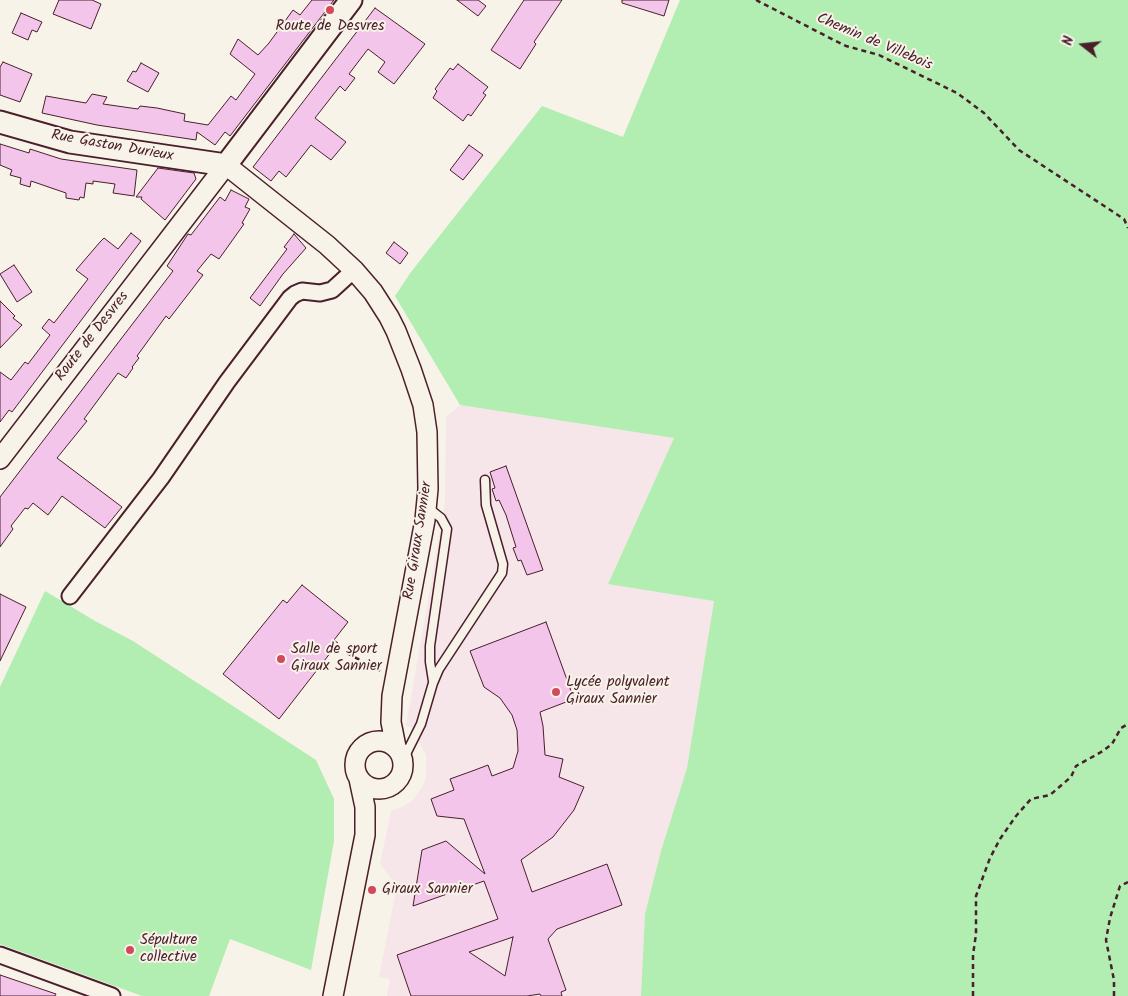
<!DOCTYPE html>
<html>
<head>
<meta charset="utf-8">
<style>
	body { margin:0 }
	#map { position:relative; width:1128px; height:996px; overflow:hidden; background:#f7f3e8; font-family:Kalam,sans-serif }
	canvas { display:block }
	.north { position:absolute; left:1058px; top:20px; width:50px; height:50px; -webkit-text-stroke:4px #f7f3e8; paint-order:stroke; rotate:286deg; font-size:14px; font-weight:700; line-height:20px; text-align:center; color:#4a1f2b }
	.north::after { content:''; display:block; margin:auto; width:18px; height:22px; background:#4a1f2b; clip-path:polygon(50% 0,100% 100%,50% 72%,0 100%) }
</style>
</head>
<body>
<div id="map">
<canvas width="1128" height="996"></canvas>
<div class="north">N</div>
</div>
<script>
const c = document.querySelector('canvas').getContext('2d');
c.lineJoin = 'round';
function fillPath(path, color) { c.fillStyle = color; c.fill(path, 'evenodd'); }
const shape = rows => new Path2D(rows.map(r => 'M' + r).join(''));
function stroke(path, color, width, dash) { c.strokeStyle = color; c.lineWidth = width; c.lineCap = dash ? 'butt' : 'round'; c.setLineDash(dash || []); c.stroke(path); }
function drawText(font, color, halo, rows, align = 'center') {
  c.font = font + ' Kalam,sans-serif'; c.lineWidth = 4; c.setLineDash([]); c.textBaseline = 'middle'; c.strokeStyle = halo; c.fillStyle = color; for (const [text, x, y, turn = 0] of rows) {
    c.save(); c.translate(x, y); c.rotate((+turn || 0) * Math.PI / 180); c.textAlign = isNaN(turn) ? turn : align; if (halo) c.strokeText(text, 0, 0); c.fillText(text, 0, 0); c.restore();
  }
}
const built = shape([
	[460,405,674,438,608,583,714,601,687,768,661,851,645,914,641,996,387,996,390,979,379,977,397,886,380,864,391,811,402,807,413,800,421,789,426,778,426,755,411,727,406,726,445,503,446,417]
]);
const green = shape([
	[680,0,1128,0,1128,996,641,996,645,914,661,851,687,768,714,601,608,584,674,438,460,405,395,296,411,272,542,106,623,137],
	[45,591,95,621,133,641,316,760,334,799,334,841,311,970,230,939,209,996,142,996,0,944,0,687]
]);
const building = shape([
	[59,0,92,0,101,4,91,29,53,14,59,0],
	[312,0,334,0,230,136,225,132,215,145,197,132,196,140,97,125,42,113,46,96,86,103,92,94,107,97,103,104,138,109,140,106,157,108,185,114,184,121,208,125,231,96,236,100,255,74,230,54,238,39,258,55,269,43,293,10,300,15,312,0],
	[457,0,478,0,486,6,478,16,457,0],
	[524,0,562,0,534,42,536,44,520,69,491,50,524,0],
	[622,0,669,0,664,16,622,3,622,0],
	[375,8,425,44,394,84,378,72,385,62,368,49,349,74,355,78,345,91,340,86,315,118,346,142,331,160,311,145,286,177,279,171,271,181,253,167,375,8],
	[21,13,42,22,37,32,32,30,28,40,12,33,21,13],
	[3,62,32,74,20,102,0,95,0,67,3,62],
	[141,63,159,73,148,92,127,81,133,71,136,72,141,63],
	[458,64,488,87,483,93,486,95,471,116,468,114,463,121,433,98,437,91,435,89,450,68,453,70,458,64],
	[0,144,29,153,30,149,61,159,137,170,134,196,113,193,115,184,93,181,93,184,86,183,84,198,80,197,79,200,66,198,66,193,31,181,30,187,20,184,21,178,10,175,12,170,0,165,0,144],
	[469,145,483,155,463,180,450,170,469,145],
	[158,168,194,173,196,179,165,220,141,199,142,197,136,197,158,168],
	[231,190,249,199,245,207,250,209,242,223,244,224,219,259,211,254,197,271,203,275,169,319,166,316,153,334,137,356,139,358,132,367,133,368,126,378,118,373,84,419,87,421,57,458,122,507,105,528,62,496,48,515,33,503,28,509,25,508,11,526,13,529,0,547,0,497,173,271,167,266,188,234,191,235,220,197,225,201,231,190],
	[131,233,141,241,12,412,9,410,0,422,0,372,11,380,25,362,28,364,50,335,42,328,49,319,54,323,88,279,76,270,100,242,104,238,118,249,131,233],
	[294,234,306,248,283,274,260,306,250,298,287,249,284,247,294,234],
	[394,242,408,253,400,264,386,253,394,242],
	[14,265,32,292,17,302,0,274,14,265],
	[0,301,15,316,13,318,22,325,0,348,0,301],
	[506,466,543,570,527,575,521,560,518,561,513,548,516,547,506,515,499,500,496,501,492,489,495,488,490,472,506,466],
	[302,585,348,622,334,640,338,643,279,719,223,674,283,600,287,603,302,585],
	[0,594,26,607,0,661,0,594],
	[546,622,574,699,540,712,543,726,545,755,563,759,559,777,584,787,574,810,553,837,521,860,532,892,607,864,622,905,557,929,548,939,566,990,561,992,562,996,541,996,540,994,527,996,411,996,397,955,498,919,484,881,413,906,422,850,446,841,485,874,464,819,437,816,431,799,454,790,450,779,475,770,488,765,492,776,513,768,518,751,517,730,512,715,500,698,484,687,470,651,546,622],
	[513,937,505,976,469,952,513,937],
	[0,975,56,994,55,996,0,996,0,975]
]);
const path = shape([
	[756,0,828,37,846,46,879,55,957,93,984,113,1019,150,1124,219,1128,228],
	[347,653,380,671],
	[973,996,973,955,976,934,976,896,990,858,1000,839,1016,816,1031,799,1050,795,1071,777,1076,766,1103,751,1112,744,1121,728,1128,724],
	[1114,996,1114,980,1106,940,1110,918,1120,886,1128,882]
]);
const service = shape([
	[427,507,441,518,447,529,430,646,430,662,433,681],
	[403,760,421,724,433,683,439,669,502,573,503,564,486,505,485,480]
]);
const minor = shape([
	[70,596,161,478,227,382,290,298,295,294,302,291,320,293,332,290,354,270],
	[0,955,112,996]
]);
const tertiary = shape([
	[0,459,226,165,327,245,354,270,373,292,389,317,396,331,411,369,423,405,427,432,428,489,425,520,392,696,391,722,396,747],
	'355 765a24 24 0 1 1 48 0a24 24 0 1 1-48 0Z',
	[333,996,365,835,365,807,359,779]
]);
const secondary = shape([
	[0,122,70,142,226,165,351,0]
]);
const markers = [
	[330,10,5,"#d1495b"],
	[281,659,5,"#d1495b"],
	[556,692,5,"#d1495b"],
	[372,890,5,"#d1495b"],
	[130,950,5,"#d1495b"]
];
const poiNames = [
	["Route de Desvres",330,27,"center"],
	["Salle de sport",291,650],
	["Giraux Sannier",291,667],
	["Lycée polyvalent",566,683],
	["Giraux Sannier",566,700],
	["Giraux Sannier",382,890],
	["Sépulture",140,941],
	["collective",140,958]
];
const streetNames = [
	["Chemin de Villebois",874,43,23],
	["Rue Gaston Durieux",112,147,10],
	["Route de Desvres",93,337,-52],
	["Rue Giraux Sannier",419,541,-81]
];
fillPath(built, '#f6e5e9');
fillPath(green, '#b2edb2');
fillPath(building, '#f3c5ea');
stroke(building, '#4a1f2b', 1);
stroke(service, '#4a1f2b', 11);
stroke(minor, '#4a1f2b', 19);
stroke(tertiary, '#4a1f2b', 22);
stroke(secondary, '#4a1f2b', 25);
stroke(path, '#4a1f2b', 2.5, [5, 4]);
stroke(service, '#f7f3e8', 8);
stroke(minor, '#f7f3e8', 15);
stroke(tertiary, '#f7f3e8', 19);
stroke(secondary, '#f7f3e8', 21);
for (const [x, y, r, color] of markers) { const dot = new Path2D(); dot.arc(x, y, r, 0, 2 * Math.PI); c.fillStyle = color; c.fill(dot); stroke(dot, '#f7f3e8', 2); }
drawText('15px', '#4a1f2b', '#f7f3e8', poiNames, 'left');
drawText('15px', '#4a1f2b', '#f7f3e8', streetNames);
</script>
</body>
</html>
